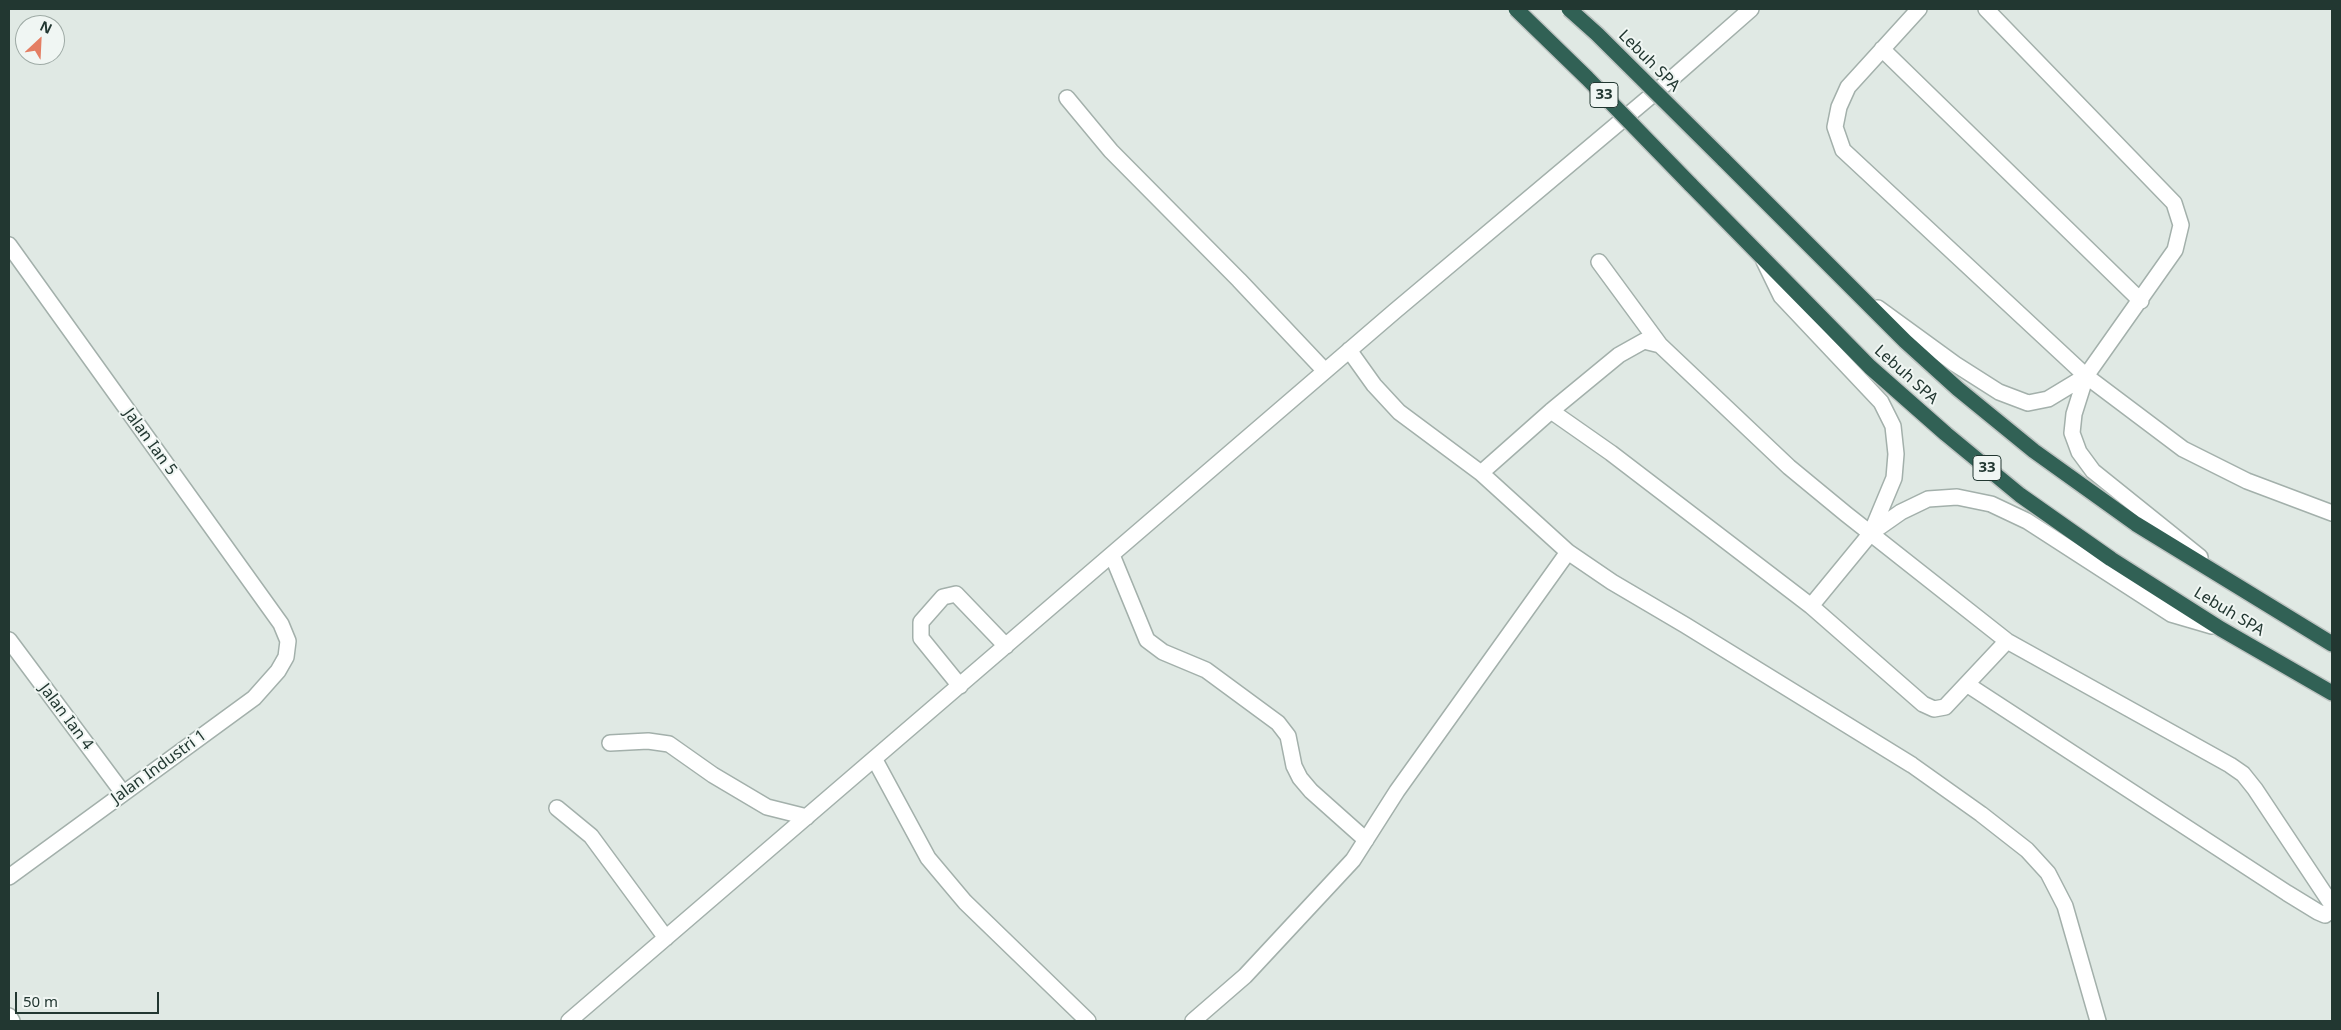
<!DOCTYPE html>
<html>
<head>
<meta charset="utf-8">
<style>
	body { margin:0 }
	#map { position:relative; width:2341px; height:1030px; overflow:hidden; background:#e0e9e4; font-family:"Noto Sans",sans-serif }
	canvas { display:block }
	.frame { position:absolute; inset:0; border:10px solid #223731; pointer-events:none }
	.north { position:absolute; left:15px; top:15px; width:50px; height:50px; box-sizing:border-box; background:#f0f6f3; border:1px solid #9eaaa5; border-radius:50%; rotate:25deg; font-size:14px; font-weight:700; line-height:20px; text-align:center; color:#223731 }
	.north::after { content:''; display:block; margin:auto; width:18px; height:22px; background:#e47e63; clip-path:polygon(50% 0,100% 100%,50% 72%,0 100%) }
	.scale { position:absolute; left:15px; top:992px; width:144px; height:22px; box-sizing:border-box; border:2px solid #223731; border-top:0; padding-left:6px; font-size:15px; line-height:18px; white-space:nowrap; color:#223731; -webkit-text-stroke:4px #f0f6f3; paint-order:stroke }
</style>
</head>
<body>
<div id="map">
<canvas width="2341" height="1030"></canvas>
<div class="frame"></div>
<div class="north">N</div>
<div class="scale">50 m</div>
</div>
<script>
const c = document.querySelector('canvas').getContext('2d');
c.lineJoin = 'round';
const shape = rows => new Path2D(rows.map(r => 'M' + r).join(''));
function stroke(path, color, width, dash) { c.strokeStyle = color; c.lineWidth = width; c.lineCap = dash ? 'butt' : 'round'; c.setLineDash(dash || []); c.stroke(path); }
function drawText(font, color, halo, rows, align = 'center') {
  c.font = font + ' "Noto Sans",sans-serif'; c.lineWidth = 4; c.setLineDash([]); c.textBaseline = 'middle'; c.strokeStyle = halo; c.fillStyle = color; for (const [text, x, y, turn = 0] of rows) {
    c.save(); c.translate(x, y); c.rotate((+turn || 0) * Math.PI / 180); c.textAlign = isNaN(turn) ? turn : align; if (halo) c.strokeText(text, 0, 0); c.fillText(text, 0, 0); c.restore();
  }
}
const minor = shape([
	[1919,9,1848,87,1839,107,1835,127,1843,150,2086,376,2183,449,2247,481,2332,513],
	[1986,9,2174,203,2181,225,2175,250,2086,376,2074,414,2072,433,2079,452,2093,471,2200,557],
	[1882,49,2141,301],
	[1067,98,1111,151,1239,280,1325,371],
	[9,245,281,624,288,641,286,657,278,671,254,698,9,877],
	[1764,261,1781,296,1881,402,1893,426,1896,454,1894,478,1871,533,1811,606],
	[1599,262,1660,345,1789,467,1846,514,2007,641,2230,765,2243,774,2255,789,2332,905,2329,912,2325,915,2318,912,2287,893,1968,685],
	[1878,308,1955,364,1999,392,2028,403,2048,399,2086,376],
	[1349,350,1374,385,1399,412,1481,473,1568,552,1612,582,1685,625,1912,765,1981,814,2027,850,2048,873,2065,906,2098,1021],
	[1551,411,1611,453,1811,606,1923,704,1934,709,1945,707,2007,641],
	[1481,473,1551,411,1619,355,1644,341,1660,345],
	[1871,533,1901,512,1928,499,1957,497,1991,504,2027,521,2171,614,2212,626],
	[1112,555,1147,640,1163,652,1206,670,1278,723,1288,736,1294,766,1300,778,1311,791,1366,840],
	[9,640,123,793],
	[960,686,921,638,921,622,943,597,956,594,1006,646],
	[610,743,648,741,669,744,713,775,767,807,807,817],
	[875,760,928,858,965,902,1088,1021],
	[557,808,591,836,666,938],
	[9,1016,12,1021],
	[569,1021,1395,311,1677,74,1751,9],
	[1193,1021,1245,976,1353,860,1397,791,1568,552]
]);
const highway = shape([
	[1723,159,1905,341,1958,389,2034,451,2136,524,2332,644],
	[1690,184,1870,367,1946,434,2020,495,2111,559,2221,629,2332,693]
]);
const highwayBridge = shape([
	[1516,9,1587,78,1690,184],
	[1569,9,1597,34,1723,159]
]);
const shields = [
	[1604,95,28],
	[1987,468,28]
];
const shieldNames = [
	["33",1604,95],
	["33",1987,468]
];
const streetNames = [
	["Lebuh SPA",1649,61,45],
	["Lebuh SPA",1906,375,42],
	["Jalan Ian 5",150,442,54],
	["Lebuh SPA",2229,612,31],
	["Jalan Ian 4",66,717,53],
	["Jalan Industri 1",159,767,-36]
];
stroke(minor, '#a3b0ab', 18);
stroke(highway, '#bdc3c1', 18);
stroke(minor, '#fff', 15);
stroke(highway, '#316155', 15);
stroke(highwayBridge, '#bdc3c1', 18, []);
stroke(highwayBridge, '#316155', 15);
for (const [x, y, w] of shields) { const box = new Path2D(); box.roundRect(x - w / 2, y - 12.5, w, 25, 4); c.fillStyle = '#f0f6f3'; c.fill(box); stroke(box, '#223731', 1); }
drawText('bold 15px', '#223731', null, shieldNames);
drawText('16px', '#223731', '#f0f6f3', streetNames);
</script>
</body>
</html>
